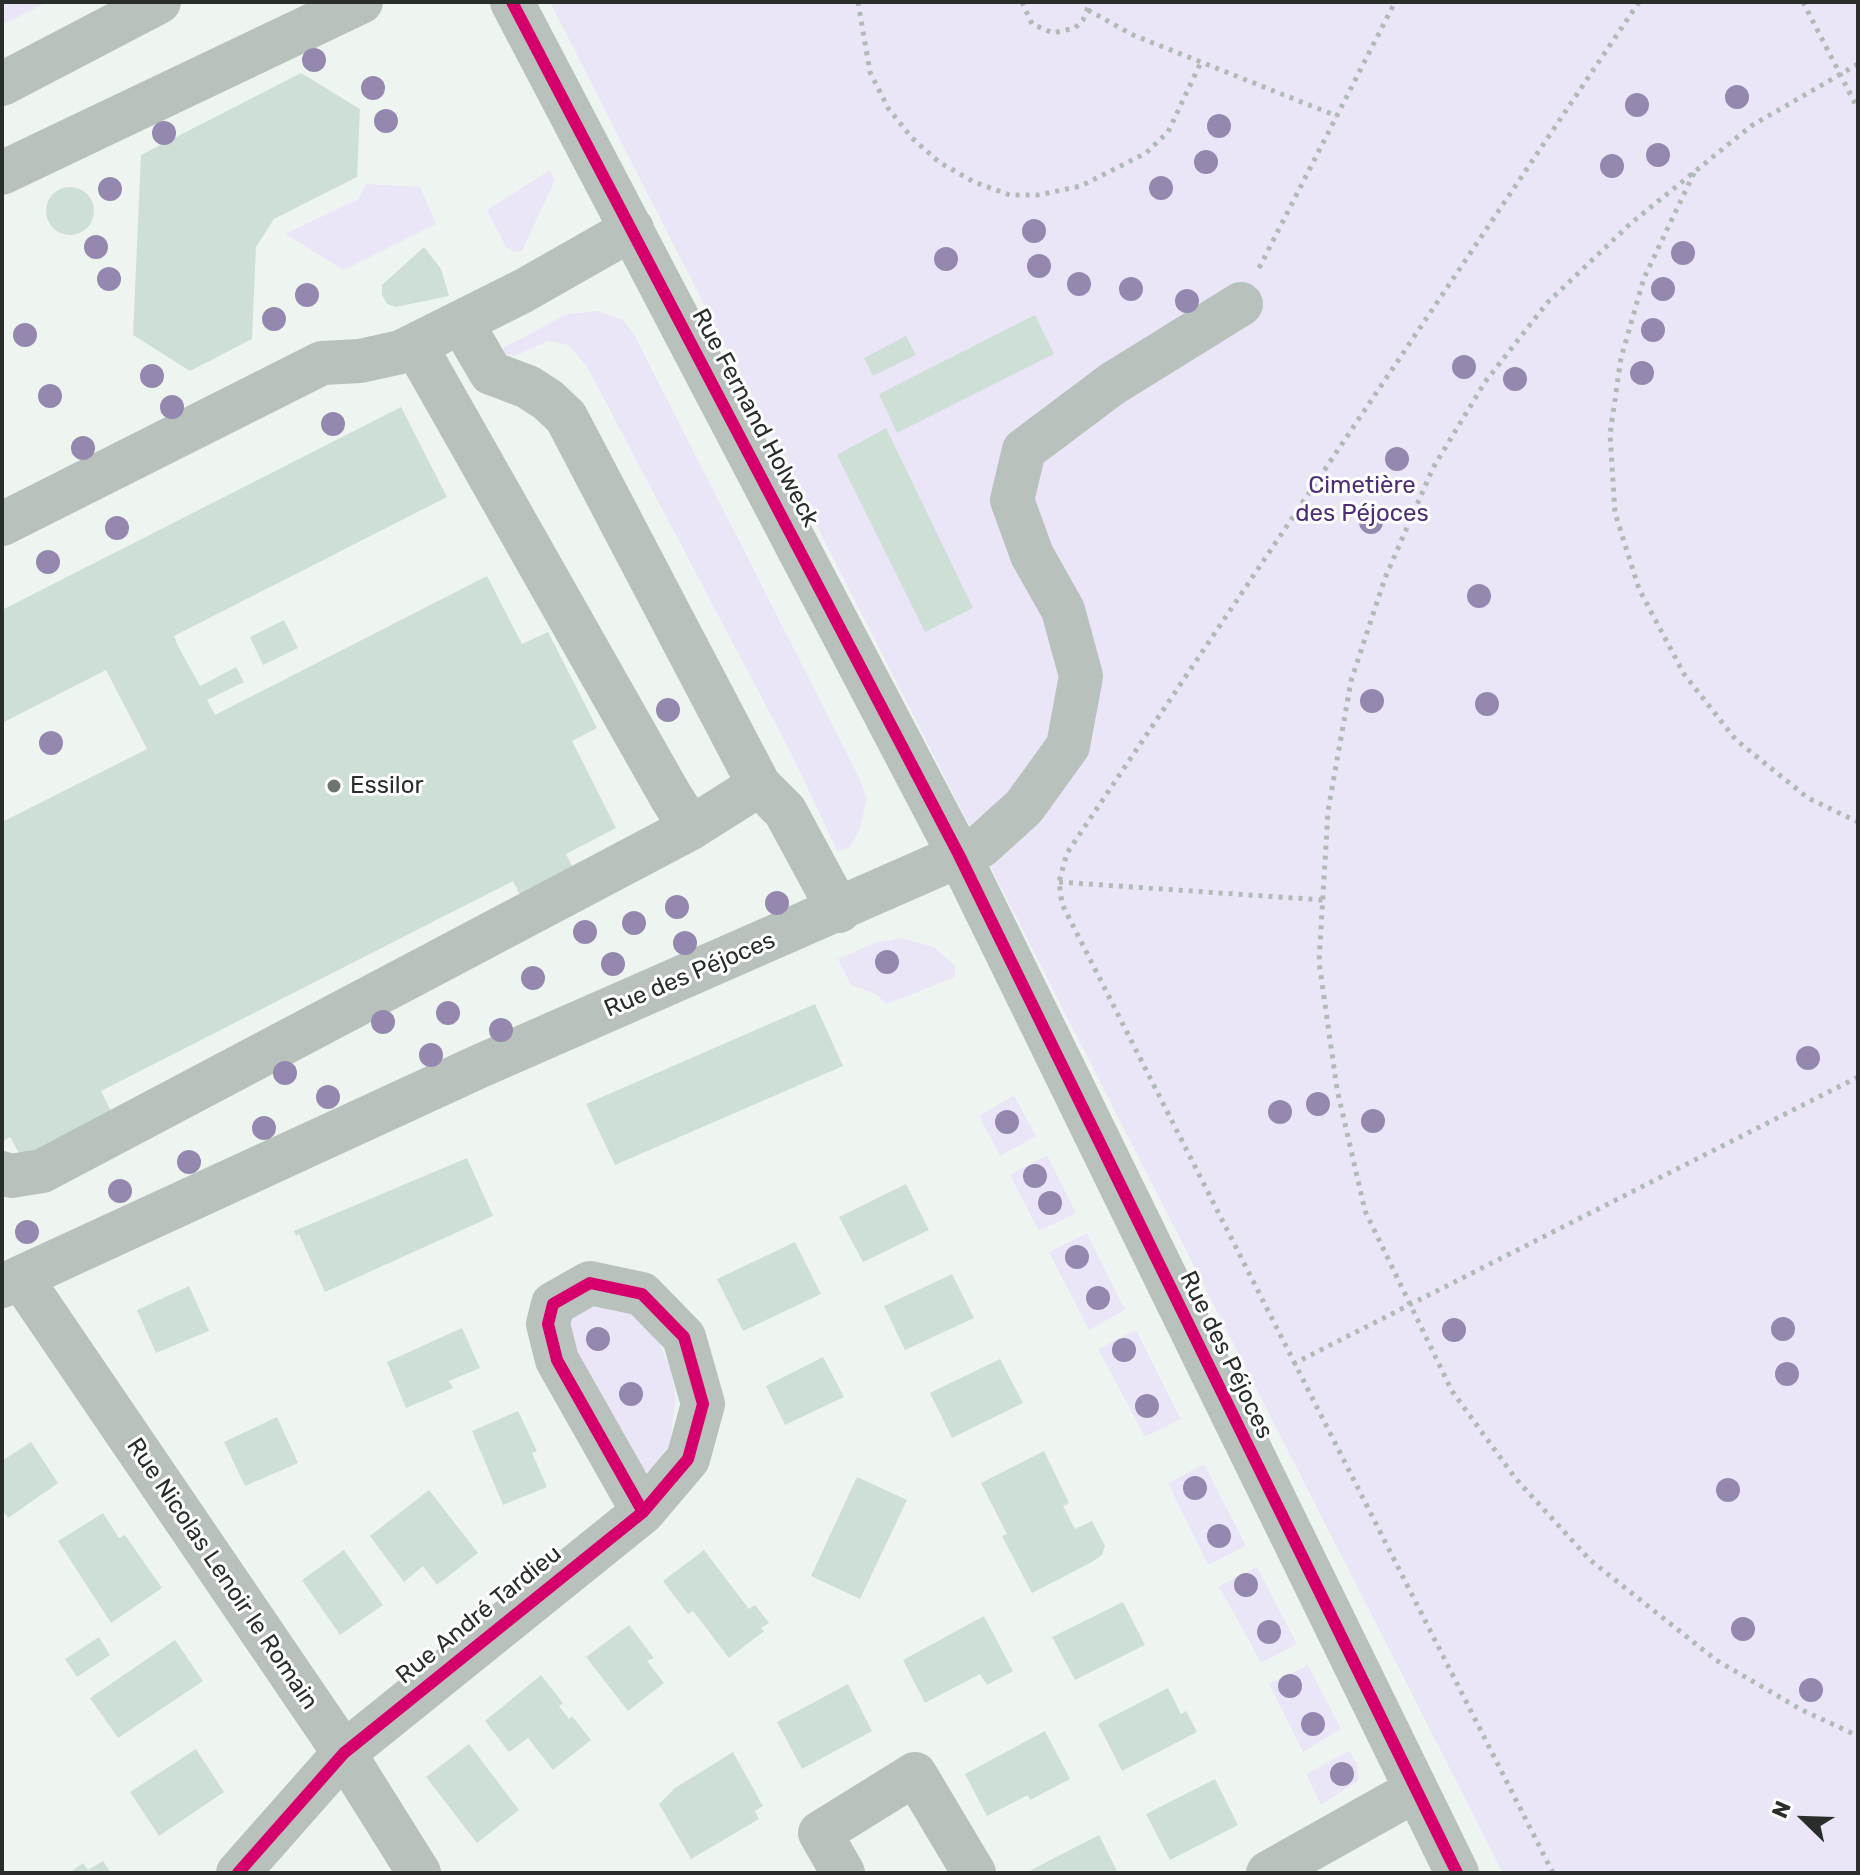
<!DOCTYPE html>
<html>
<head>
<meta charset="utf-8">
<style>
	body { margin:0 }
	#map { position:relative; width:1860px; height:1875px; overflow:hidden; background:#eef5f1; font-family:Rubik,sans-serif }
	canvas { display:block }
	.frame { position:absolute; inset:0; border:4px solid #292e2b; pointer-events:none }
	.north { position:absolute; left:1764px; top:1779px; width:80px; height:80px; -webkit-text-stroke:6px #fff; paint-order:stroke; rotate:293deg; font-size:22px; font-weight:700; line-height:32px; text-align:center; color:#292e2b }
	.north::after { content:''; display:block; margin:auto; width:28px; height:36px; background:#292e2b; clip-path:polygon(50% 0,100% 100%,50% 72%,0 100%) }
</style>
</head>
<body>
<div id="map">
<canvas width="1860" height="1875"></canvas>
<div class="frame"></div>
<div class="north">N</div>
</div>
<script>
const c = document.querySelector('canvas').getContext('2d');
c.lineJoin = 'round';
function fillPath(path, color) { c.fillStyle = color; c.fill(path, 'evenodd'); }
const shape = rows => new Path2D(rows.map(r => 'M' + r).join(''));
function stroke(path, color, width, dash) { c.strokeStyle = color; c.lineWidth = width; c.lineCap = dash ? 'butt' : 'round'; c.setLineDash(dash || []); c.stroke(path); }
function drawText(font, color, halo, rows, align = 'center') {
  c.font = font + ' Rubik,sans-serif'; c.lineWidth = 6; c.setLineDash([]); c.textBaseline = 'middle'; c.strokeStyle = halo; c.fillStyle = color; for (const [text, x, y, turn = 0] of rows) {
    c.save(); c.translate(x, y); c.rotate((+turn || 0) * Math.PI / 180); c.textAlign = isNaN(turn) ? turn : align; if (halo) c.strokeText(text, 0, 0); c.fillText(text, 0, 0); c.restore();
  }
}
const green = shape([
	[2,2,48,2,4,24],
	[550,2,1858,2,1858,1873,1503,1873],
	[550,170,555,180,522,251,514,252,506,247,487,210],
	[366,184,420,187,436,224,344,270,285,234,358,199],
	[598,311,623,320,634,334,859,777,867,799,859,832,849,848,837,851,793,757,586,365,568,345,548,341,515,356,505,354,503,348,567,314],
	[902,938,934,947,955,966,955,977,887,1004,875,994,851,985,838,959,874,943],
	[1014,1095,1036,1136,1000,1156,979,1116],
	[1047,1155,1076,1213,1039,1231,1010,1175],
	[1087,1233,1125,1310,1089,1330,1049,1252],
	[595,1297,636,1315,658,1341,671,1369,676,1400,670,1443,665,1459,649,1472,638,1468,568,1342,568,1328,576,1308],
	[1136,1330,1181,1419,1145,1437,1098,1349],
	[1204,1464,1246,1546,1208,1565,1168,1483],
	[1257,1567,1297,1644,1261,1663,1219,1586],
	[1308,1665,1341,1729,1303,1752,1269,1684],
	[1349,1751,1357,1764,1359,1780,1321,1805,1306,1774]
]);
const building = shape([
	[301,73,360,109,357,177,274,219,256,247,252,339,190,371,133,335,141,155],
	'46 211a24 24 0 1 1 48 0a24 24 0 1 1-48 0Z',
	[424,247,441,269,449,296,396,307,387,304,382,295,382,285],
	[1035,315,1054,354,897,433,879,394],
	[906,336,916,355,873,376,864,358],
	[401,407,447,497,174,636,178,646,200,686,236,667,244,682,207,700,215,715,487,576,522,644,548,632,597,728,572,741,616,828,566,854,576,874,523,901,513,881,101,1091,111,1111,21,1157,10,1137,2,1142,2,822,147,749,106,670,2,723,2,610],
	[886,428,973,608,925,632,837,455],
	[284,620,298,648,263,665,250,637],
	[815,1004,843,1066,615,1165,586,1104],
	[467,1158,493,1216,325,1292,299,1234,296,1236,294,1231],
	[906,1184,929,1230,863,1262,839,1217],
	[795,1242,821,1294,743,1331,717,1279],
	[952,1274,974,1318,905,1350,884,1306],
	[189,1286,209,1331,156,1353,137,1310],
	[462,1328,480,1368,449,1381,453,1388,406,1408,387,1362],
	[823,1357,844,1397,785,1425,766,1386],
	[1000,1359,1023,1403,952,1438,930,1393],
	[518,1411,537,1451,532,1453,547,1487,503,1505,472,1431],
	[277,1417,298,1463,245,1486,224,1442],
	[31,1442,58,1483,8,1518,2,1509,2,1461],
	[1044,1451,1069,1503,1063,1506,1075,1529,1092,1521,1105,1546,1102,1555,1092,1562,1032,1593,1002,1536,1007,1534,981,1483],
	[857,1477,907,1500,860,1599,811,1576],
	[429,1490,478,1553,437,1585,423,1566,404,1582,370,1536],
	[103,1513,119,1538,125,1535,162,1588,111,1623,58,1541],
	[344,1550,383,1605,340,1635,302,1580],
	[704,1550,749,1609,755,1605,769,1623,761,1628,764,1631,729,1658,693,1611,688,1614,663,1581],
	[1123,1602,1145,1645,1075,1680,1052,1637],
	[984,1616,1013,1671,987,1685,980,1674,925,1703,903,1660],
	[629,1625,654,1658,647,1661,664,1683,628,1711,586,1657],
	[99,1637,110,1655,77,1677,65,1659],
	[175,1640,203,1681,118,1738,90,1698],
	[541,1675,563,1703,559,1706,569,1719,572,1716,591,1740,553,1770,528,1738,509,1752,485,1721],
	[848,1684,872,1731,802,1769,777,1722],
	[1168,1688,1181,1714,1186,1711,1197,1732,1122,1771,1098,1724],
	[1045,1731,1070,1779,1030,1800,1028,1795,987,1816,965,1774],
	[469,1744,519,1810,477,1843,426,1777],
	[196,1749,224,1792,159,1836,130,1792],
	[733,1752,763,1806,755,1811,759,1819,691,1859,659,1804,675,1788],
	[1215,1779,1238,1825,1170,1860,1146,1814],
	[1099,1835,1118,1873,1033,1873,1031,1870],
	[103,1861,111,1873,69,1873,83,1863,88,1870]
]);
const path = shape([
	[858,2,870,72,888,108,912,138,939,162,974,182,1010,195,1038,195,1081,186,1146,153,1168,132,1201,62],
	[1022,2,1032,24,1053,33,1075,28,1083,20,1090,2],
	[1803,2,1858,109],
	[1088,10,1133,35,1337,116],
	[1858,64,1751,126,1630,224,1547,303,1485,382,1433,468,1385,578,1351,681,1328,811,1319,962,1337,1089,1365,1211,1452,1391,1516,1479,1590,1560,1716,1660,1802,1710,1858,1736],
	[1694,173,1644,278,1621,358,1610,434,1615,513,1639,589,1684,674,1736,740,1808,798,1858,822],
	[1259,268,1395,2],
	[1059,882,1323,900],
	[1293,1364,1858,1077],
	[1553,1873,1062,904,1059,882,1067,853,1639,2]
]);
const minor = shape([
	[512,2,959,855,1457,1873],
	[2,84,159,2],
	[2,173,361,2],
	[461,322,491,373,528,387,548,400,566,417,759,785,785,811,839,911],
	[415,345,671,797,691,828],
	[2,524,322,363,360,361,401,352,523,291,632,229],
	[2,1173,11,1176,42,1171,691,828,759,785],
	[21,1278,344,1753,419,1873],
	[2,1286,480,1066,981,846,1024,807,1068,746,1081,676,1063,610,1032,555,1012,500,1024,450,1112,384,1241,304],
	[238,1873,344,1753,643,1512,688,1459,703,1404,684,1337,642,1294,590,1283,553,1304,548,1324,557,1360,643,1512],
	[843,1873,820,1833,915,1774,974,1873],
	[1268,1873,1414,1791]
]);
const cycleway = shape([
	[512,2,959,855,1457,1873],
	[238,1873,344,1753,643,1512,688,1459,703,1404,684,1337,642,1294,590,1283,553,1304,548,1324,557,1360,643,1512]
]);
const trees = [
	[314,60],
	[373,88],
	[1737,97],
	[1637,105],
	[386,121],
	[1219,126],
	[164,133],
	[1658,155],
	[1206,162],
	[1612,166],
	[1161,188],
	[110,189],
	[1034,231],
	[96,247],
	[1683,253],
	[946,259],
	[1039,266],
	[109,279],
	[1079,284],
	[1131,289],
	[1663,289],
	[307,295],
	[1187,301],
	[274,319],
	[1653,330],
	[25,335],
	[1464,367],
	[1642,373],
	[152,376],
	[1515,379],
	[50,396],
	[172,407],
	[333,424],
	[83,448],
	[1397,459],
	[1371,522],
	[117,528],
	[48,562],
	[1479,596],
	[1372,701],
	[1487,704],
	[668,710],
	[51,743],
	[777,903],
	[677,907],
	[634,923],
	[585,932],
	[685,943],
	[887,962],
	[613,964],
	[533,978],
	[448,1013],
	[383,1022],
	[501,1030],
	[431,1055],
	[1808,1058],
	[285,1073],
	[328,1097],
	[1318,1104],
	[1280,1112],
	[1373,1121],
	[1007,1122],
	[264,1128],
	[189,1162],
	[1035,1176],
	[120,1191],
	[1050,1203],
	[27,1232],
	[1077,1257],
	[1098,1298],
	[1783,1329],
	[1454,1330],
	[598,1339],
	[1124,1350],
	[1787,1374],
	[631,1394],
	[1147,1406],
	[1195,1488],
	[1728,1490],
	[1219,1536],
	[1246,1585],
	[1743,1629],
	[1269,1632],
	[1290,1686],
	[1811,1690],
	[1313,1724],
	[1342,1774]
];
const markers = [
	[334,786,8,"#6e7470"]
];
const streetNames = [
	["Rue Fernand Holweck",755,418,62],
	["Rue des Péjoces",690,975,-23],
	["Rue des Péjoces",1226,1355,64],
	["Rue Nicolas Lenoir le Romain",222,1574,56],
	["Rue André Tardieu",479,1615,-39]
];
const parkNames = [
	["Cimetière",1362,486],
	["des Péjoces",1362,514]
];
const poiNames = [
	["Essilor",350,786]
];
fillPath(green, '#eae6f8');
fillPath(building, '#cedfd6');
stroke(path, '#b2bab6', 5, [4, 6]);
stroke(minor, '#b8c1bb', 44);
stroke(cycleway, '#d6006c', 12);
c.fillStyle = '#9588ae';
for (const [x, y] of trees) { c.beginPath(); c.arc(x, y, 12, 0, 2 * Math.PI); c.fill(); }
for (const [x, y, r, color] of markers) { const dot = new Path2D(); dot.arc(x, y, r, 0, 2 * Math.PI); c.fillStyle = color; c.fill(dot); stroke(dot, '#fff', 3); }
drawText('24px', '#292e2b', '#fff', streetNames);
drawText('24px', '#4d2e77', '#fff', parkNames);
drawText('24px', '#292e2b', '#fff', poiNames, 'left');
</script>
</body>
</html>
